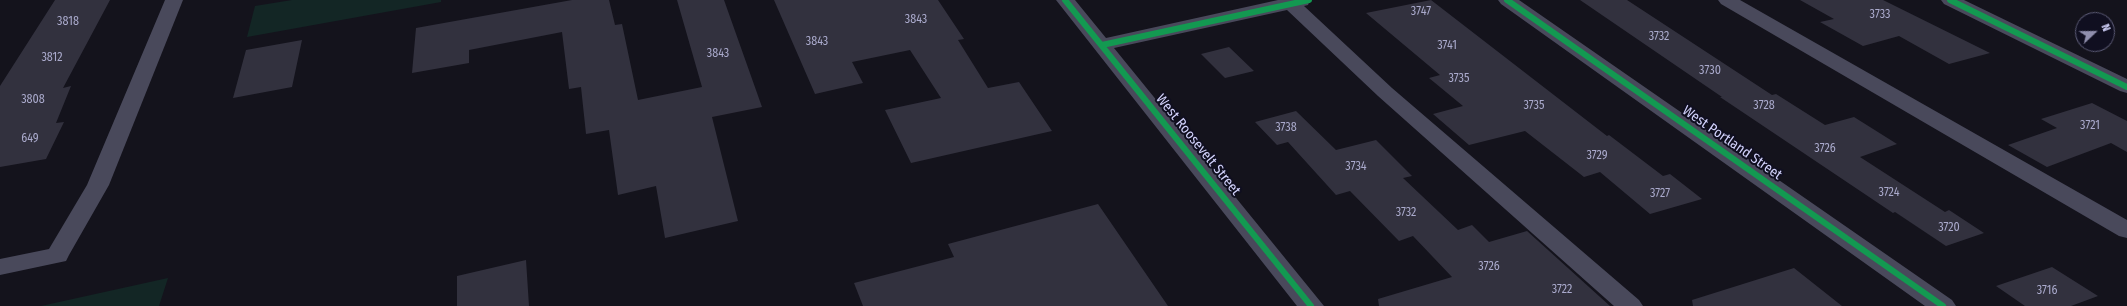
<!DOCTYPE html>
<html>
<head>
<meta charset="utf-8">
<style>
	body { margin:0 }
	#map { position:relative; width:2127px; height:306px; overflow:hidden; background:#14131c; font-family:"Fira Sans Condensed",sans-serif }
	canvas { display:block }
	.north { position:absolute; left:2075px; top:12px; width:40px; height:40px; box-sizing:border-box; background:#100f20; border:1px solid #5e5d78; border-radius:50%; rotate:68deg; font-size:11px; font-weight:700; line-height:16px; text-align:center; color:#d2d2fb }
	.north::after { content:''; display:block; margin:auto; width:14px; height:18px; background:#908fad; clip-path:polygon(50% 0,100% 100%,50% 72%,0 100%) }
</style>
</head>
<body>
<div id="map">
<canvas width="2127" height="306"></canvas>
<div class="north">N</div>
</div>
<script>
const c = document.querySelector('canvas').getContext('2d');
c.lineJoin = 'round';
function fillPath(path, color) { c.fillStyle = color; c.fill(path, 'evenodd'); }
const shape = rows => new Path2D(rows.map(r => 'M' + r).join(''));
function stroke(path, color, width, dash) { c.strokeStyle = color; c.lineWidth = width; c.lineCap = dash ? 'butt' : 'round'; c.setLineDash(dash || []); c.stroke(path); }
function drawText(font, color, halo, rows, align = 'center') {
  c.font = font + ' "Fira Sans Condensed",sans-serif'; c.lineWidth = 4; c.setLineDash([]); c.textBaseline = 'middle'; c.strokeStyle = halo; c.fillStyle = color; for (const [text, x, y, turn = 0] of rows) {
    c.save(); c.translate(x, y); c.rotate((+turn || 0) * Math.PI / 180); c.textAlign = isNaN(turn) ? turn : align; if (halo) c.strokeText(text, 0, 0); c.fillText(text, 0, 0); c.restore();
  }
}
const green = shape([
	[292,0,441,0,441,2,247,37,255,6],
	[168,278,159,306,41,306]
]);
const building = shape([
	[55,0,110,0,63,88,71,86,56,123,64,122,46,159,0,167,0,86],
	[572,0,609,0,615,25,622,24,638,100,702,87,677,0,724,0,762,107,712,117,738,221,665,238,656,186,618,195,609,130,586,134,581,87,569,89,562,32,469,50,469,63,412,73,416,28],
	[774,0,938,0,964,39,958,40,988,88,1019,82,1052,131,911,163,885,110,941,98,910,50,852,62,863,83,815,94],
	[1431,0,1607,136,1609,135,1663,176,1670,174,1702,199,1650,214,1600,172,1584,177,1525,131,1469,145,1433,114,1463,106,1429,78,1440,75,1366,13],
	[1580,0,1627,0,1772,95,1776,94,1825,125,1854,117,1897,144,1860,157,1945,212,1949,210,1984,233,1946,246,1895,212,1893,213,1720,97,1722,97],
	[1800,0,1883,0,1990,53,1949,64,1899,36,1863,46,1820,22,1834,19],
	[302,40,292,87,233,98,246,50],
	[1229,47,1254,71,1225,78,1201,54],
	[2092,103,2127,121,2127,152,2111,143,2047,167,2008,145,2057,128,2041,119],
	[1296,111,1336,150,1376,140,1412,176,1403,178,1458,230,1472,225,1489,242,1527,231,1610,306,1379,306,1378,299,1452,277,1413,236,1399,241,1350,191,1336,195,1288,142,1277,145,1255,122],
	[1098,204,1168,306,863,306,854,283,954,257,948,244],
	[526,260,529,306,457,306,457,276],
	[2052,267,2098,296,2071,306,2025,306,1996,286],
	[1794,268,1842,306,1693,306,1692,300]
]);
const minor = shape([
	[165,0,183,0,109,185,69,255,66,261,0,275,0,259,49,249,87,185,165,0],
	[1056,0,1075,0,1106,38,1278,0,1310,0,1308,5,1304,6,1392,88,1639,300,1643,306,1614,306,1378,96,1287,10,1114,48,1324,306,1297,306,1056,0],
	[1498,0,1519,0,1952,300,1956,306,1925,306,1501,4,1498,0],
	[1718,0,1740,0,2127,220,2127,238,2119,236,1721,4,1718,0],
	[1941,0,1964,0,2127,79,2127,93,2120,91,1944,4,1941,0]
]);
const cycleway = shape([
	[1065,0,1311,306],
	[1507,0,1943,306],
	[1950,0,2127,87],
	[1102,45,1309,0]
]);
const numberNames = [
	["3747",1421,12],
	["3733",1880,15],
	["3843",916,20],
	["3818",68,22],
	["3732",1659,37],
	["3843",817,42],
	["3741",1447,46],
	["3843",718,54],
	["3812",52,58],
	["3730",1710,71],
	["3735",1459,79],
	["3808",33,100],
	["3735",1534,106],
	["3728",1764,106],
	["3721",2090,126],
	["3738",1286,128],
	["649",30,139],
	["3726",1825,149],
	["3729",1597,156],
	["3734",1356,167],
	["3724",1889,193],
	["3727",1660,194],
	["3732",1406,213],
	["3720",1949,228],
	["3726",1489,267],
	["3722",1562,290],
	["3716",2047,291]
];
const streetNames = [
	["West Portland Street",1732,143,35],
	["West Roosevelt Street",1198,145,51]
];
fillPath(green, '#132625');
fillPath(building, '#32313e');
fillPath(minor, '#49495b');
stroke(cycleway, '#139951', 6);
drawText('12px', '#aac', null, numberNames);
drawText('14px', '#d2d2fb', '#100f20', streetNames);
</script>
</body>
</html>
